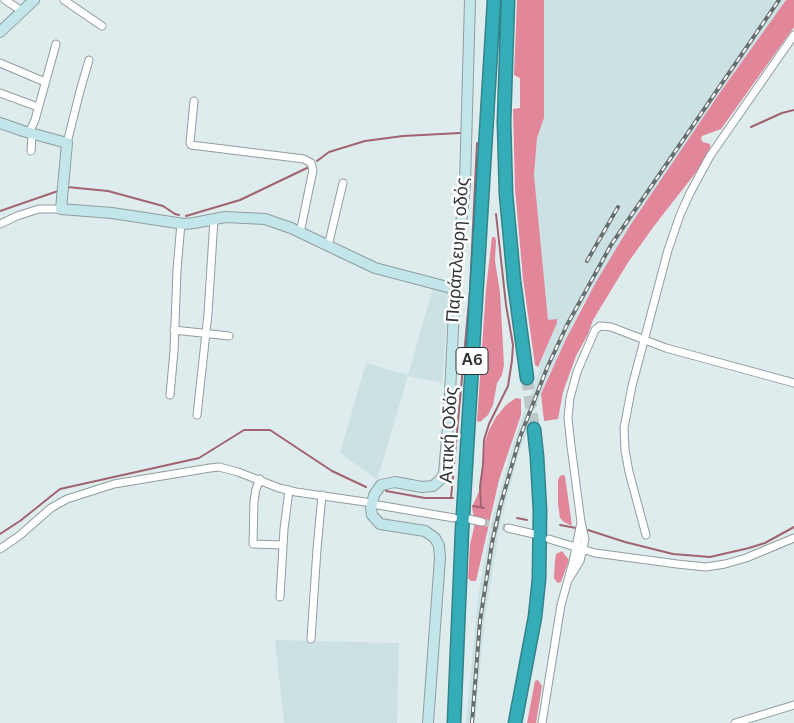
<!DOCTYPE html>
<html>
<head>
<meta charset="utf-8">
<style>
	body { margin:0 }
	canvas { display:block; background:#dfeced }
</style>
</head>
<body>
<canvas width="794" height="723"></canvas>
<script>
const c = document.querySelector('canvas').getContext('2d');
c.lineJoin = 'round';
function fillPath(path, color) { c.fillStyle = color; c.fill(path, 'evenodd'); }
const shape = rows => new Path2D(rows.map(r => 'M' + r).join(''));
function stroke(path, color, width, dash) { c.strokeStyle = color; c.lineWidth = width; c.lineCap = dash ? 'butt' : 'round'; c.setLineDash(dash || []); c.stroke(path); }
function drawText(font, color, halo, rows, align = 'center') {
  c.font = font + ' "Nunito Sans",sans-serif'; c.lineWidth = 5; c.setLineDash([]); c.textBaseline = 'middle'; c.strokeStyle = halo; c.fillStyle = color; for (const [text, x, y, turn = 0] of rows) {
    c.save(); c.translate(x, y); c.rotate((+turn || 0) * Math.PI / 180); c.textAlign = isNaN(turn) ? turn : align; if (halo) c.strokeText(text, 0, 0); c.fillText(text, 0, 0); c.restore();
  }
}
const built = shape([
	[544,0,786,0,719,94,631,224,580,310,541,394,518,456,501,520,485,616,475,723,466,723,478,597,490,527,514,440,539,371,539,367,557,323,557,319,548,321,534,175,537,138,544,118],
	[433,288,449,293,442,383,408,376,377,480,340,453,366,363,408,375],
	[275,640,399,643,397,723,284,723]
]);
const forest = shape([
	[517,0,544,0,544,118,537,138,534,175,548,320,557,319,557,323,538,367,535,365,523,279,515,189,513,109,520,108,520,78,514,75],
	[786,0,794,0,794,27,721,129,702,136,701,139,703,142,710,144,710,150,697,171,654,226,627,264,593,320,588,334,576,356,563,392,558,419,544,421,541,394,566,339,596,282,631,224,719,94],
	[492,237,495,237,496,241,495,261,500,292,504,365,502,375,497,383,493,405,488,415,480,422,477,421,486,289],
	[516,398,521,399,521,415,499,480,476,581,471,581,468,578,470,545,475,523,472,507,481,487,485,442,489,430,496,417,506,405],
	[563,475,565,476,572,526,564,522,560,518,558,504,558,480,560,476],
	[562,551,569,560,561,582,558,583,555,580,554,578,555,561,556,554],
	[538,680,542,686,536,723,527,723,535,681]
]);
const stream = shape([
	[751,127,782,113,794,110],
	[317,161,329,152,365,141,403,136,460,133],
	[67,187,108,191,163,206,175,214,179,215],
	[0,211,58,191],
	[186,216,240,200,309,167],
	[386,491,425,498,451,498],
	[453,498,451,498,470,290,477,143],
	[473,506,484,508],
	[481,507,480,487,483,465,484,440,489,424,508,386,512,360,513,345,506,305,496,214],
	[517,518,527,520],
	[560,525,576,528],
	[588,530,625,542,673,554,710,557,749,548,765,543,794,527],
	[0,534,20,521,60,489,199,458,244,430,270,430,332,471,366,487]
]);
const streetTunnel = shape([
	[482,522,508,528]
]);
const highwayTunnel = shape([
	[527,378,534,429]
]);
const street = shape([
	[5,0,22,11],
	[64,0,102,26],
	[0,63,45,82],
	[0,93,38,107],
	[194,101,190,143,191,145,304,159,311,163,313,170,300,233],
	[29,133,35,120,56,44],
	[67,143,80,91,89,60],
	[31,151,32,134],
	[0,224,17,216,39,209,61,209],
	[328,246,343,183],
	[174,330,229,336],
	[170,395,174,351,177,270,181,223],
	[197,415,208,314,214,219],
	[260,479,256,489,254,501,253,544,283,545],
	[378,505,454,518],
	[469,519,482,522],
	[508,528,534,534],
	[646,535,629,472,625,450,624,428,632,386,668,250,680,215,690,193,710,156,794,35],
	[549,539,595,553,677,564,706,567,725,564,746,558,794,538],
	[0,549,19,536,51,508,67,499,114,484,210,468,219,467,238,472,279,488,296,492,372,503],
	[569,579,580,561,585,539,581,522,571,446,568,418,570,398,577,372,595,330,600,326,611,327,666,348,794,383],
	[280,597,284,529,289,490],
	[311,639,317,549,322,495],
	[542,723,561,605,573,562,581,522],
	[735,723,794,705]
]);
const secondary = shape([
	[0,32,34,0],
	[0,123,23,131,67,143,61,209,112,213,184,224,194,223,225,217,265,219,291,228,375,268,455,289],
	[428,723,440,558,439,546,435,538,425,531,380,524,372,515,371,508,374,495,381,485,395,482,422,487,433,486,441,479,444,473,449,414,455,289,465,184,470,0]
]);
const highway = shape([
	[508,0,504,122,506,194,514,281,527,378],
	[454,723,462,531,494,0],
	[515,723,535,617,539,579,540,511,537,457,534,429]
]);
const rail = shape([
	[587,261,618,207],
	[472,723,480,621,492,543,500,507,520,437,547,368,567,325,611,245,779,0]
]);
const shields = [
	[472,361,32]
];
const shieldNames = [
	["Α6",472,361]
];
const streetNames = [
	["Παράπλευρη οδός",459,250,-86],
	["Αττική Οδός",450,435,-87]
];
fillPath(built, '#cbe1e4');
fillPath(forest, '#e2879a');
stroke(stream, '#a06471', 2);
stroke(streetTunnel, '#bcc7c8', 7, [7, 3.5]);
stroke(highwayTunnel, '#bcc7c8', 12, [12, 6]);
stroke(street, '#919d9f', 9);
stroke(secondary, '#919d9f', 12);
stroke(highway, '#33838a', 15);
stroke(street, '#fff', 7);
stroke(secondary, '#c2e6ea', 10);
stroke(highway, '#35adb8', 12);
stroke(rail, '#676e6e', 4);
stroke(rail, '#fff', 2, [5.5]);
for (const [x, y, w] of shields) { const box = new Path2D(); box.roundRect(x - w / 2, y - 13.5, w, 27, 4); c.fillStyle = '#fff'; c.fill(box); stroke(box, '#2f3434', 1); }
drawText('bold 16px', '#2f3434', null, shieldNames);
drawText('18px', '#2f3434', '#fff', streetNames);
</script>
</body>
</html>
